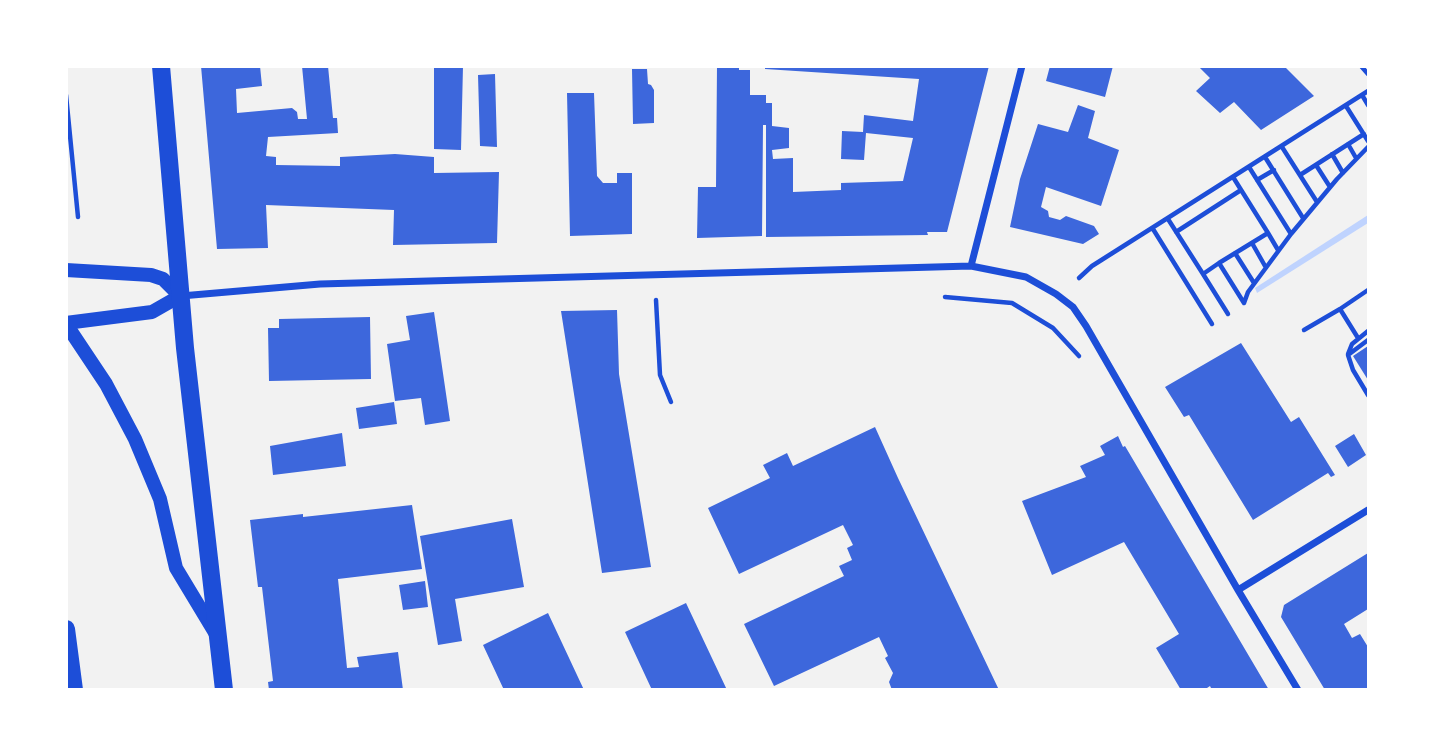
<!DOCTYPE html>
<html>
<head>
<meta charset="utf-8">
<style>
	body { margin:0 }
	#map { position:relative; width:1435px; height:756px; overflow:hidden; background:#f2f2f2; font-family:Barlow,sans-serif }
	canvas { display:block }
	.frame { position:absolute; inset:0; border:68px solid #fff; pointer-events:none }
</style>
</head>
<body>
<div id="map">
<canvas width="1435" height="756"></canvas>
<div class="frame"></div>
</div>
<script>
const c = document.querySelector('canvas').getContext('2d');
c.lineJoin = 'round';
function fillPath(path, color) { c.fillStyle = color; c.fill(path, 'evenodd'); }
const shape = rows => new Path2D(rows.map(r => 'M' + r).join(''));
function stroke(path, color, width, dash) { c.strokeStyle = color; c.lineWidth = width; c.lineCap = dash ? 'butt' : 'round'; c.setLineDash(dash || []); c.stroke(path); }
const water = shape([
	[1368,215,1368,223,1257,293,1255,288]
]);
const building = shape([
	[201,66,260,66,262,86,236,89,237,113,292,108,297,112,298,119,307,119,302,66,328,66,333,118,337,118,338,133,268,137,266,156,276,157,276,165,340,166,340,157,395,154,434,157,434,173,499,172,497,243,393,245,394,210,266,205,268,248,217,249],
	[434,66,463,66,461,150,434,149],
	[717,66,739,66,739,70,750,70,750,95,766,95,766,103,772,103,772,126,789,128,789,148,772,150,773,159,793,158,793,192,841,190,841,183,903,181,913,138,866,133,864,160,841,159,842,131,863,132,864,115,913,121,919,79,765,69,765,66,989,66,947,232,927,232,928,235,766,237,766,125,763,125,762,236,697,238,698,187,716,187],
	[1050,66,1113,66,1105,97,1046,81],
	[1198,66,1284,66,1314,96,1261,130,1234,102,1220,113,1196,91,1210,78],
	[632,69,647,69,648,84,651,85,654,90,654,123,633,124],
	[495,74,497,147,480,146,478,75],
	[567,93,594,93,597,176,603,183,617,183,617,173,632,173,632,234,570,236],
	[1078,105,1095,111,1088,138,1119,150,1101,206,1046,187,1041,207,1048,211,1049,217,1060,220,1066,216,1094,226,1099,234,1083,244,1010,227,1020,179,1038,124,1068,132],
	[617,310,619,374,651,567,602,573,561,311],
	[434,312,450,421,425,425,421,398,395,401,387,344,410,340,406,316],
	[370,317,371,379,269,381,268,328,279,328,279,319],
	[1241,343,1291,422,1299,417,1335,475,1331,477,1328,473,1253,520,1189,415,1184,417,1165,387],
	[1368,346,1368,380,1353,356],
	[394,402,397,424,359,429,356,408],
	[875,427,898,478,999,690,892,690,889,682,893,673,885,658,888,656,879,637,774,686,744,624,844,576,839,566,852,560,847,548,853,545,843,525,739,574,708,508,770,478,763,465,787,453,793,466],
	[342,433,346,466,273,475,270,446],
	[1354,434,1366,455,1348,467,1335,446],
	[1118,436,1123,447,1125,446,1269,690,1212,690,1210,686,1204,690,1181,690,1156,648,1179,634,1124,542,1052,575,1022,501,1086,477,1080,466,1105,455,1100,446],
	[412,505,422,569,338,579,347,668,359,667,357,657,398,652,403,690,269,690,268,682,273,681,262,587,258,587,250,520,303,514,303,517],
	[512,519,524,587,455,599,462,641,438,645,420,536],
	[1368,553,1368,609,1344,624,1352,638,1360,634,1368,647,1368,690,1325,690,1281,617,1284,605],
	[425,581,428,607,403,610,399,585],
	[686,603,727,690,652,690,625,632],
	[548,613,584,690,504,690,483,645]
]);
const path = shape([
	[1361,66,1368,74],
	[66,95,78,217],
	[1362,95,1368,105],
	[1346,106,1368,141],
	[1348,144,1356,158],
	[1282,147,1317,202],
	[1332,154,1343,173],
	[1265,157,1303,218],
	[1316,165,1330,187],
	[1249,167,1291,234],
	[1300,175,1364,134],
	[1233,177,1268,233],
	[1257,180,1274,170],
	[1168,219,1203,274],
	[1153,229,1212,324],
	[1176,232,1241,190],
	[1252,243,1265,266],
	[1235,253,1254,283],
	[1219,263,1203,274,1228,314],
	[1079,278,1092,266,1368,91],
	[945,297,1012,303,1053,328,1079,356],
	[656,300,660,375,671,402],
	[1244,303,1248,292,1291,234,1337,179,1368,147],
	[1244,303,1219,263,1268,233,1278,250],
	[1304,330,1340,309],
	[1358,338,1340,309,1368,290],
	[1368,340,1348,355,1353,370,1368,395],
	[1348,354,1352,344,1368,331]
]);
const minor = shape([
	[971,266,1022,66],
	[181,296,320,284,971,266,1026,277,1056,294,1073,307,1086,326,1238,590,1298,690],
	[1238,590,1368,510]
]);
const secondary = shape([
	[66,270,151,275,163,279,180,296,152,312,66,323],
	[66,324,106,384,135,439,160,499,176,568,217,636]
]);
const primary = shape([
	[161,66,185,348,224,690],
	[66,629,74,690]
]);
fillPath(water, '#bfd3fe');
fillPath(building, '#3d67dc');
stroke(path, '#1d4ed8', 4.5);
stroke(minor, '#1d4ed8', 7);
stroke(secondary, '#1d4ed8', 14);
stroke(primary, '#1d4ed8', 18);
</script>
</body>
</html>
